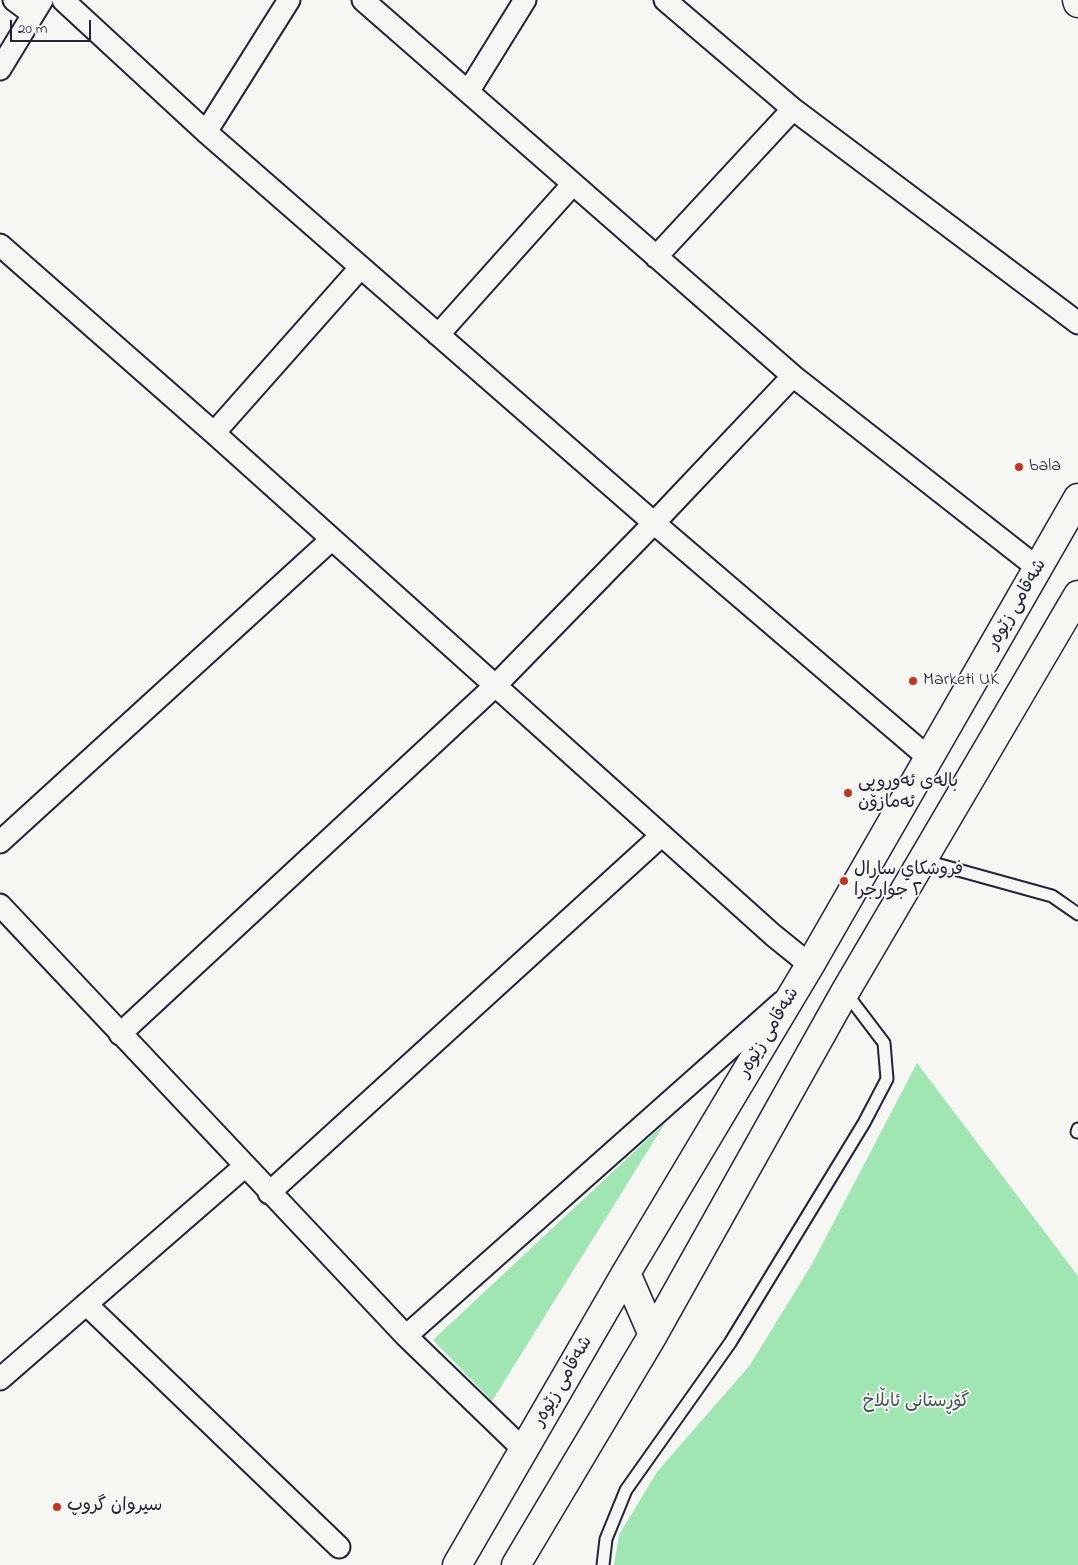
<!DOCTYPE html>
<html>
<head>
<meta charset="utf-8">
<style>
	body { margin:0 }
	#map { position:relative; width:1078px; height:1565px; overflow:hidden; background:#f6f6f2; font-family:"Indie Flower",sans-serif }
	canvas { display:block }
	.scale { position:absolute; left:10px; top:20px; width:81px; height:22px; box-sizing:border-box; border:2px solid #22223b; border-top:0; padding-left:6px; font-size:15px; line-height:18px; white-space:nowrap; color:#22223b; -webkit-text-stroke:4px #f6f6f2; paint-order:stroke }
</style>
</head>
<body>
<div id="map">
<canvas width="1078" height="1565"></canvas>
<div class="scale">20 m</div>
</div>
<script>
const c = document.querySelector('canvas').getContext('2d');
c.lineJoin = 'round';
function fillPath(path, color) { c.fillStyle = color; c.fill(path, 'evenodd'); }
const shape = rows => new Path2D(rows.map(r => 'M' + r).join(''));
function stroke(path, color, width, dash) { c.strokeStyle = color; c.lineWidth = width; c.lineCap = dash ? 'butt' : 'round'; c.setLineDash(dash || []); c.stroke(path); }
function drawText(font, color, halo, rows, align = 'center') {
  c.font = font + ' "Indie Flower","Playpen Sans Arabic",sans-serif'; c.lineWidth = 4; c.setLineDash([]); c.textBaseline = 'middle'; c.strokeStyle = halo; c.fillStyle = color; for (const [text, x, y, turn = 0] of rows) {
    c.save(); c.translate(x, y); c.rotate((+turn || 0) * Math.PI / 180); c.textAlign = isNaN(turn) ? turn : align; if (halo) c.strokeText(text, 0, 0); c.fillText(text, 0, 0); c.restore();
  }
}
const green = shape([
	[917,1063,1078,1276,1078,1565,614,1565,619,1535,657,1472,750,1365,812,1264],
	[665,1123,492,1401,433,1340]
]);
const lane = shape([
	[922,860,1052,896,1078,914],
	[1077,1132,1078,1129],
	[603,1565,606,1539,626,1490,730,1343,864,1123,887,1079,884,1043,846,993]
]);
const street = shape([
	[14,0,33,14],
	[63,0,206,132,654,523,930,759],
	[363,0,793,376,1039,569],
	[665,0,793,109,1078,323],
	[0,69,42,0],
	[468,92,525,0],
	[206,132,289,0],
	[0,245,214,433,773,935,810,965],
	[656,257,793,109],
	[438,335,573,184],
	[214,433,361,267],
	[0,842,332,539],
	[0,905,406,1336,524,1450],
	[120,1034,496,685,654,523,793,376],
	[269,1193,662,835],
	[86,1304,339,1547],
	[406,1336,782,1002],
	[0,1379,244,1167]
]);
const secondary = shape([
	[1077,0,1078,3],
	[626,1273,653,1335],
	[457,1565,626,1273,810,965,1078,498],
	[516,1565,653,1335,845,992,1078,595]
]);
const markers = [
	[1019,467,5,"#c8321e"],
	[913,681,5,"#c8321e"],
	[848,793,5,"#c8321e"],
	[844,881,5,"#c8321e"],
	[57,1507,5,"#c8321e"]
];
const poiNames = [
	["bala",1029,467],
	["Marketi UK",923,681],
	["بالەی ئەوروپی",858,783],
	["ئەمازۆن",858,804],
	["فروشكاي سارال",854,871],
	["٢ جوارجرا",854,892],
	["سیروان گروپ",67,1507]
];
const streetNames = [
	["شەقامی زێوەر",1018,605,-60],
	["شەقامی زێوەر",770,1033,-59],
	["شەقامی زێوەر",564,1382,-60]
];
const parkNames = [
	["گۆڕستانی ئابڵاخ",916,1403]
];
fillPath(green, '#9fe6b3');
stroke(lane, '#22223b', 15);
stroke(street, '#22223b', 25);
stroke(secondary, '#22223b', 31);
stroke(lane, '#f6f6f2', 11);
stroke(street, '#f6f6f2', 21);
stroke(secondary, '#f6f6f2', 28);
for (const [x, y, r, color] of markers) { const dot = new Path2D(); dot.arc(x, y, r, 0, 2 * Math.PI); c.fillStyle = color; c.fill(dot); stroke(dot, '#f6f6f2', 2); }
drawText('18px', '#22223b', '#f6f6f2', poiNames, 'left');
drawText('18px', '#22223b', '#f6f6f2', streetNames);
drawText('18px', '#415359', '#f6f6f2', parkNames);
</script>
</body>
</html>
